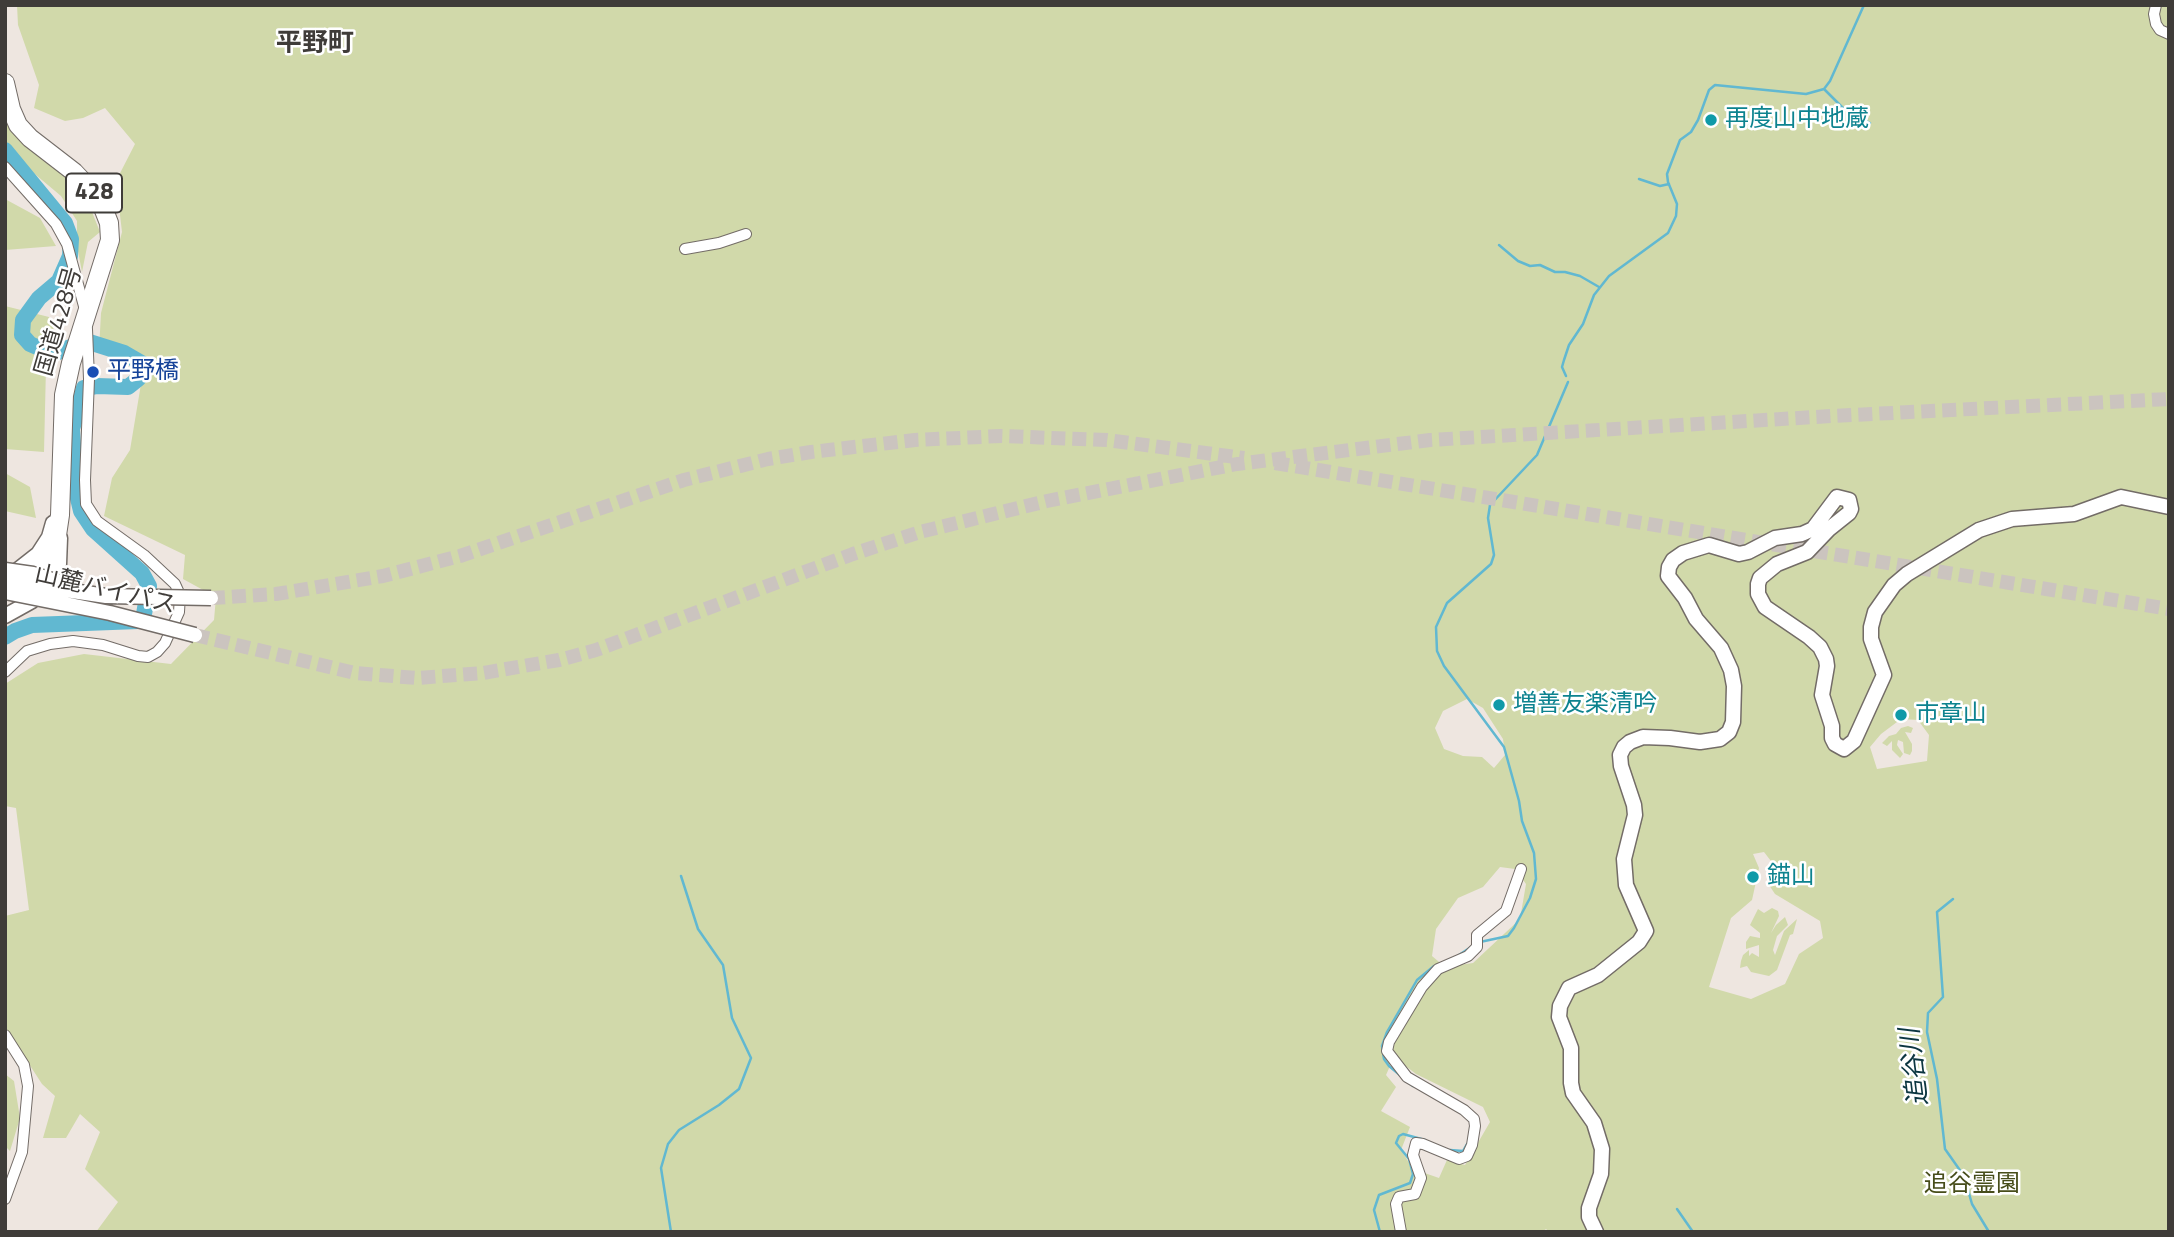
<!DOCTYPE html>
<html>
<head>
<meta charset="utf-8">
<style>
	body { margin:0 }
	#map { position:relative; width:2174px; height:1237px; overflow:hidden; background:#eee6e0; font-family:"Titillium Web",sans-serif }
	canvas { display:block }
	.frame { position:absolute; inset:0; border:7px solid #3f3c39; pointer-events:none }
</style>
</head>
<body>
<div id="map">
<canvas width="2174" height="1237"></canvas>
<div class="frame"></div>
</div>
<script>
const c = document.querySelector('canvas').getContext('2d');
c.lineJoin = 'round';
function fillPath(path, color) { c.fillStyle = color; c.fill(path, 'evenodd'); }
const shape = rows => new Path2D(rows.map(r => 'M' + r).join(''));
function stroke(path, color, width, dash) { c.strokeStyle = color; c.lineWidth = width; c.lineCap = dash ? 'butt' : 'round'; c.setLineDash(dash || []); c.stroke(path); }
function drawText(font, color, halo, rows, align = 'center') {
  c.font = font + ' "Titillium Web","Noto Sans JP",sans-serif'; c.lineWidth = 5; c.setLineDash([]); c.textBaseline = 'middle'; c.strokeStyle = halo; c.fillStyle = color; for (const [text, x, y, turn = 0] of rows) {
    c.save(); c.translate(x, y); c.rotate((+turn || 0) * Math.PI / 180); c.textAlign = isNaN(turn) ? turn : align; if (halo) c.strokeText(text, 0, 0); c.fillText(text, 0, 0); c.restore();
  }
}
const green = shape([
	[17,5,2169,5,2169,1232,1549,1232,1546,1229,1542,1232,96,1232,118,1202,85,1169,100,1132,80,1114,66,1138,43,1138,55,1096,42,1084,5,1027,5,916,29,910,16,808,5,806,5,684,38,663,84,654,171,664,214,620,216,597,183,579,185,555,104,516,112,478,130,450,143,372,99,350,101,313,122,232,116,181,135,144,105,108,83,118,65,121,34,108,39,85,18,25],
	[1467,699,1483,708,1503,739,1505,755,1494,768,1482,757,1463,756,1444,749,1435,728,1443,711],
	[1901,719,1918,720,1929,735,1927,761,1877,769,1870,747,1881,734],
	[1764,852,1774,865,1767,882,1775,894,1820,921,1823,938,1799,954,1785,984,1751,999,1709,987,1731,918,1752,900,1759,868,1753,854],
	[1500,867,1515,869,1526,884,1520,919,1473,963,1445,967,1432,956,1436,929,1458,898,1483,887],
	[1394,1057,1416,1074,1483,1107,1490,1122,1465,1165,1447,1160,1439,1178,1413,1169,1401,1150,1410,1127,1381,1111,1396,1087,1386,1075],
	[5,121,25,142,62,173,88,202,100,232,88,242,82,272,77,246,77,221,61,196,5,149],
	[5,199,40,218,56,246,5,250],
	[5,306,49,317,58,341,46,367,44,452,5,449],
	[5,473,30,487,36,518,5,511],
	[1908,726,1913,728,1911,733,1905,732,1912,744,1912,751,1910,755,1904,753,1903,742,1898,740,1897,745,1903,754,1900,758,1892,750,1892,741,1887,746,1882,743,1889,736,1896,734,1901,728],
	[1772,908,1778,911,1779,916,1771,933,1776,925,1785,917,1788,925,1777,936,1773,950,1775,955,1784,931,1797,919,1793,934,1790,935,1777,970,1769,976,1751,972,1747,966,1740,968,1741,961,1743,955,1749,950,1749,956,1752,953,1759,957,1759,945,1746,949,1746,942,1750,936,1760,938,1760,933,1750,925,1758,909,1764,913],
	[5,1074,14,1081,20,1118,10,1151,5,1146]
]);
const stream = shape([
	[1824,89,1843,108,1870,123],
	[1639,179,1660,186,1669,184],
	[1499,245,1518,261,1530,266,1540,265,1555,272,1565,272,1580,276,1599,287],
	[1566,376,1562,367,1564,360,1569,345,1583,324,1594,295,1609,276,1668,233,1676,216,1677,204,1668,182,1667,174,1680,140,1691,132,1698,120,1709,90,1715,85,1806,94,1824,89,1830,81,1864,5],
	[1953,899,1937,912,1943,997,1928,1013,1927,1032,1937,1079,1945,1149,1964,1176,1972,1204,1989,1232],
	[1480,942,1508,936,1514,928,1530,898,1536,879,1534,853,1522,821,1519,801,1504,747,1444,666,1437,651,1436,627,1447,603,1491,564,1494,555,1488,518,1490,505,1537,455,1568,382],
	[1459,955,1474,945],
	[1413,1086,1389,1066,1384,1059,1382,1046,1387,1032,1417,980,1434,966],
	[1450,1150,1463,1151,1467,1144],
	[1677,1209,1693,1232],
	[671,1232,661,1168,668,1144,679,1130,719,1105,739,1089,751,1058,732,1018,723,965,698,929,681,876],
	[1380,1232,1374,1210,1379,1195,1410,1183,1413,1174,1409,1159,1396,1143,1399,1136,1403,1134,1425,1140]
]);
const river = shape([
	[5,150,65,223,71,239,70,256,59,281,39,298,23,320,22,335,30,344,46,351,58,352,86,341,124,353,143,364,143,372,138,379,128,387,97,386,84,388,72,429,76,490,81,511,93,529,142,573,149,586,144,614,139,621,32,625,15,631,5,637]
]);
const secondaryTunnel = shape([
	[1275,463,2169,609],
	[211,598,276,594,383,576,460,556,684,480,768,459,811,452,915,440,1001,436,1107,440,1244,458],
	[195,635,355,673,417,678,483,673,559,660,596,650,853,554,920,532,1047,501,1237,464,1430,440,1832,416,2169,399]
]);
const street = shape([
	[2156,5,2154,14,2156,24,2160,30,2169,34],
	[5,167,56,224,67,244,85,310],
	[685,249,719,243,746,234],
	[5,672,27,651,50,644,73,641,103,645,138,656,148,657,157,652,165,643,179,612,180,595,175,584,144,555,97,521,86,504,85,480,89,379,87,329],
	[5,1035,24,1065,28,1086,22,1152,5,1199],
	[1401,1232,1396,1204,1399,1197,1415,1194,1421,1178,1413,1155,1416,1143,1423,1144,1459,1159,1467,1156,1472,1145,1475,1126,1474,1119,1464,1110,1407,1077,1387,1051,1389,1042,1422,987,1438,969,1468,956,1477,947,1477,935,1506,911,1521,869]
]);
const secondary = shape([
	[10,576,38,554,49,537,53,523],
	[5,616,32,601,50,583,59,564,60,538],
	[1596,1232,1589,1217,1589,1208,1601,1174,1602,1149,1594,1123,1573,1093,1571,1083,1571,1048,1559,1017,1560,1006,1569,988,1598,975,1639,942,1646,931,1626,885,1624,859,1635,815,1634,805,1621,766,1620,755,1624,747,1630,742,1643,737,1670,738,1700,742,1720,739,1729,732,1733,722,1734,686,1731,670,1721,648,1696,619,1685,598,1668,576,1669,567,1673,560,1683,553,1709,545,1739,554,1748,552,1775,538,1802,534,1813,529,1837,497,1849,500,1851,509,1849,513,1829,529,1807,552,1777,564,1760,578,1758,584,1758,594,1765,607,1809,637,1820,647,1826,659,1827,666,1822,695,1832,726,1832,738,1835,744,1844,749,1854,741,1884,675,1871,639,1871,627,1875,612,1894,585,1907,574,1979,530,2012,519,2074,514,2121,497,2169,507]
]);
const highway = shape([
	[5,83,11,109,18,125,30,138,74,172,91,190,100,200,109,223,110,240,71,363,64,395,60,515,56,542,49,559,41,569,24,583]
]);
const secondaryBridge = shape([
	[5,570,33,574,65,584],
	[5,581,106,596,211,598],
	[5,592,110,613,195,635]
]);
const markers = [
	[1711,120,7,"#0f9aa8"],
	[93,372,7,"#1a4fb4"],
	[1499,705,7,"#0f9aa8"],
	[1901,715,7,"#0f9aa8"],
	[1753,877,7,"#0f9aa8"]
];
const shields = [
	[94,193,56]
];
const shieldNames = [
	["428",94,193]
];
const cultureNames = [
	["再度山中地蔵",1725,120],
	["増善友楽清吟",1513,705],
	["市章山",1915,715],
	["錨山",1767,877]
];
const streetNames = [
	["国道428号",60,322,-74],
	["山麓バイパス",105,591,13]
];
const transitNames = [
	["平野橋",107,372]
];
const parkNames = [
	["追谷霊園",1972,1185]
];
const neighbourhoodNames = [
	["平野町",315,45]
];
const waterNames = [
	["追谷川",1916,1067,-97]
];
fillPath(green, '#d1d9aa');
stroke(stream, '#61b8d1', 2.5);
stroke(river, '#61b8d1', 16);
stroke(secondaryTunnel, '#cbc4bf', 14, [14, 7]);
stroke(street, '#736c67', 12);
stroke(secondary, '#736c67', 17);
stroke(highway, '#736c67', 20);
stroke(street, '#fff', 10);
stroke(secondary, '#fff', 14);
stroke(highway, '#fff', 18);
stroke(secondaryBridge, '#736c67', 17, []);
stroke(secondaryBridge, '#fff', 14);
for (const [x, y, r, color] of markers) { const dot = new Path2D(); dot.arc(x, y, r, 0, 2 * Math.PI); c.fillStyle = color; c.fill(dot); stroke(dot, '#fff', 2.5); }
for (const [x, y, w] of shields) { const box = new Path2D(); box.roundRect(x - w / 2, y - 19.5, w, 39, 5); c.fillStyle = '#fff'; c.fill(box); stroke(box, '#3f3c39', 2); }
drawText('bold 23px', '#3f3c39', null, shieldNames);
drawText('24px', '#0d838f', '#fff', cultureNames, 'left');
drawText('24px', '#3f3c39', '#fff', streetNames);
drawText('24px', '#164399', '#fff', transitNames, 'left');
drawText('24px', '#474d1a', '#fff', parkNames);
drawText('bold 26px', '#3f3c39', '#fff', neighbourhoodNames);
drawText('italic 26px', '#0c3641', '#fff', waterNames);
</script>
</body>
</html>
